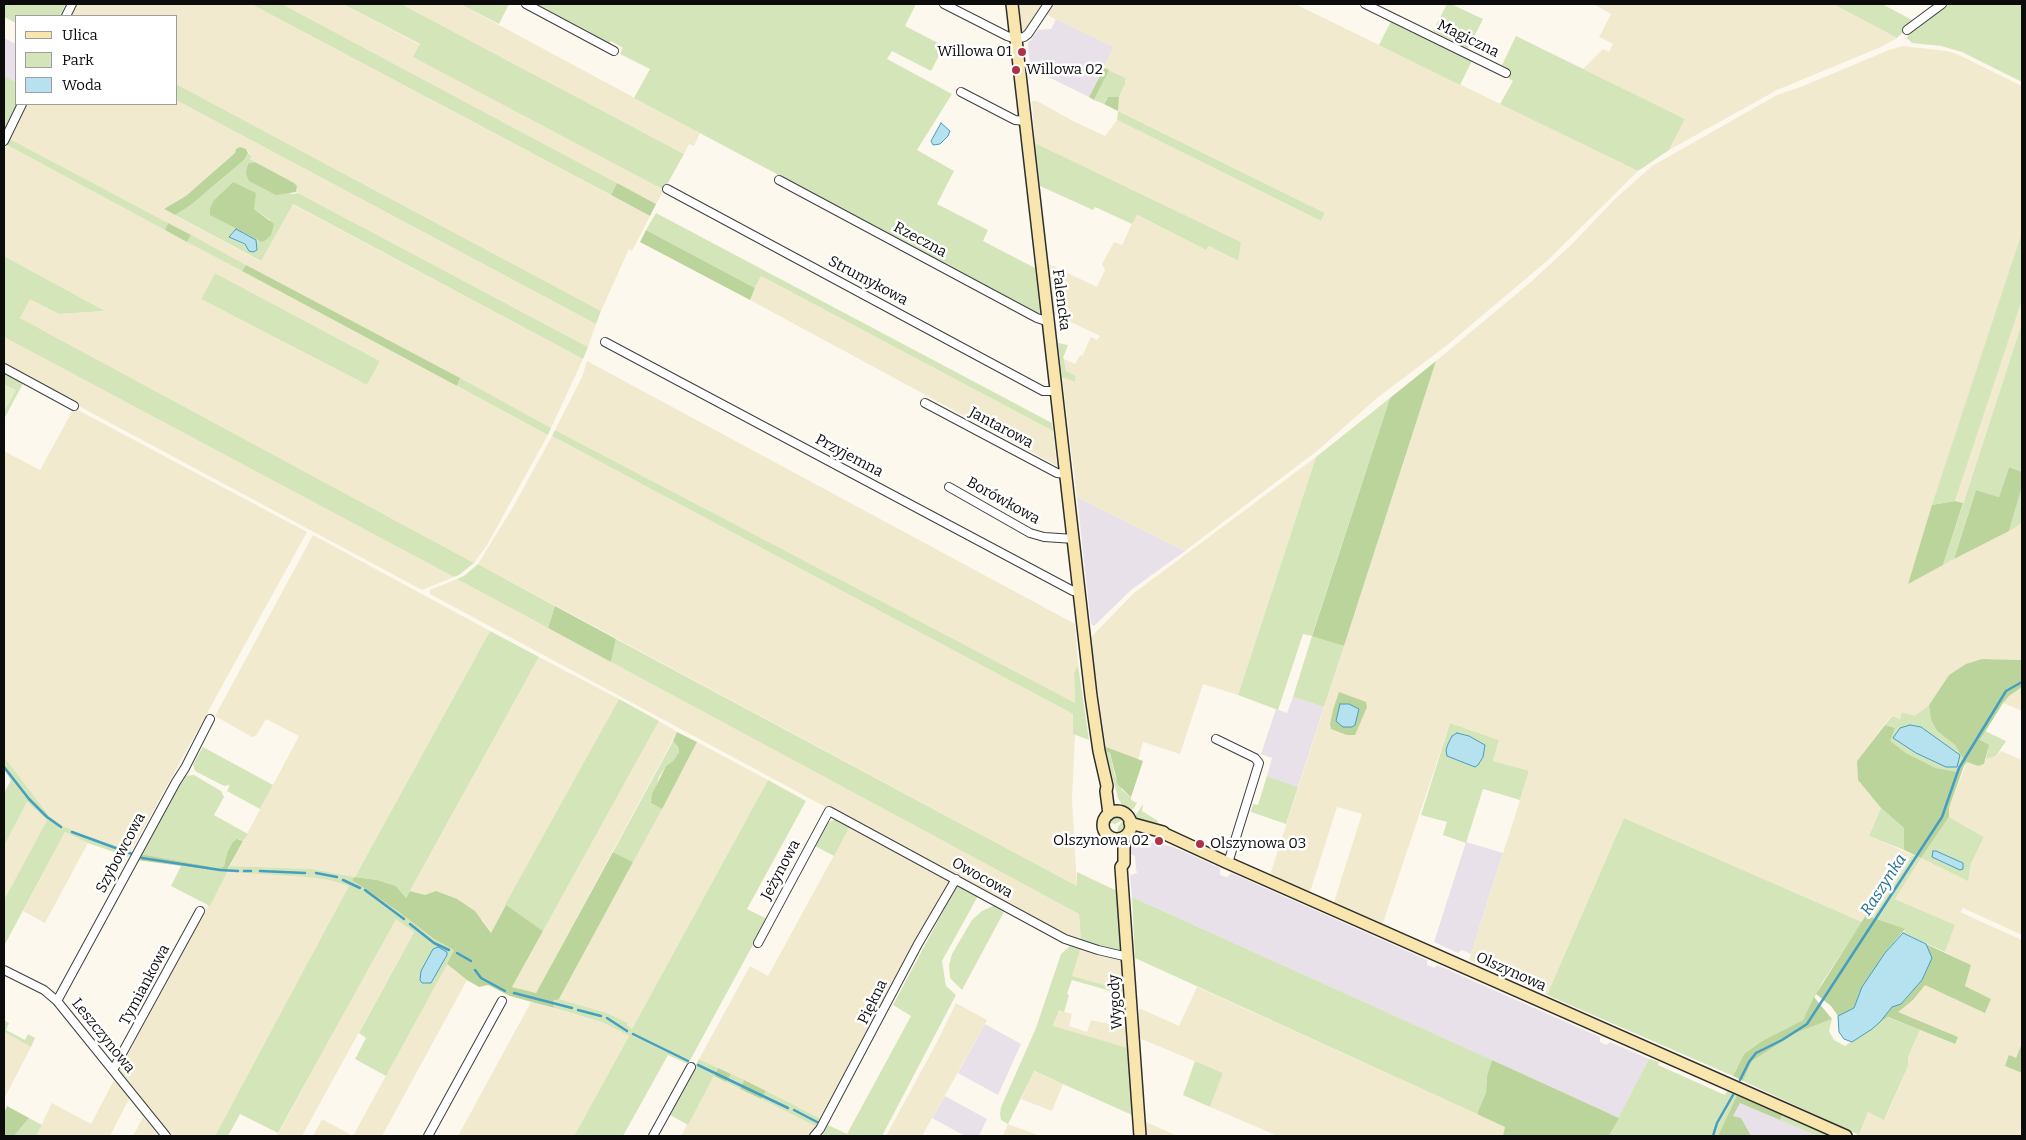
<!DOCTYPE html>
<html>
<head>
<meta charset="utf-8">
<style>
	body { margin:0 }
	#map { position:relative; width:2026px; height:1140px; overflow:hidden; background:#fdf8ed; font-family:Bitter,serif }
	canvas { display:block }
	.frame { position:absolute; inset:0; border:5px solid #0c0c0c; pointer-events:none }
	.legend { position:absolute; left:15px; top:15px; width:162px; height:90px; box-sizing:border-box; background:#fff; border:1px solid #9e9e9e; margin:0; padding:6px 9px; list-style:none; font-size:15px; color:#0c0c0c }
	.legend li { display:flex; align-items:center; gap:10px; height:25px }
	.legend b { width:25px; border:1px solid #9e9e9e }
</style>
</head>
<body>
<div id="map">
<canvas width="2026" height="1140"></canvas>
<div class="frame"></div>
<ul class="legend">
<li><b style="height:6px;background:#f8e6ae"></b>Ulica</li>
<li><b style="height:14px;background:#d5e5ba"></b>Park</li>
<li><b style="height:14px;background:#b6e2f0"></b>Woda</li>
</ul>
</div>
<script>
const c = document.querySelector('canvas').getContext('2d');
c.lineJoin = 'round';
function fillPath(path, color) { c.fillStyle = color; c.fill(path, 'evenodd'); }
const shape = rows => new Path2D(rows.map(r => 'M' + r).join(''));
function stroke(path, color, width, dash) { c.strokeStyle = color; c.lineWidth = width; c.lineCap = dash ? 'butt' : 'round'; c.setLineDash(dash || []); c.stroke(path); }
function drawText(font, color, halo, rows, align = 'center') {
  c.font = font + ' Bitter,serif'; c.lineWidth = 5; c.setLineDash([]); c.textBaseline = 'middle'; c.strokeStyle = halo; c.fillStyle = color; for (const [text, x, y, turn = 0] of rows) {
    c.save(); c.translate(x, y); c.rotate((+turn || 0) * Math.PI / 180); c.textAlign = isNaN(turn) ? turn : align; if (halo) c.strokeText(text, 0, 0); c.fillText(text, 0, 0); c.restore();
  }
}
const industrial = shape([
	[1056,19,1114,47,1089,97,1030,68,1028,44,1038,30,1051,29],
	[4,38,16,44,16,82,4,76],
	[1077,497,1185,551,1131,590,1094,626,1091,624],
	[1293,697,1324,707,1298,787,1267,776,1272,758,1261,754,1276,709,1287,713],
	[1135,840,1171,846,1220,868,1220,875,1223,876,1227,877,1231,873,1427,960,1427,965,1430,966,1434,968,1437,965,1600,1037,1600,1042,1606,1045,1610,1042,1649,1059,1619,1118,1132,897,1130,875,1137,873,1136,869,1135,856,1128,853,1128,847],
	[1466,842,1503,853,1471,954,1462,950,1458,953,1434,942],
	[985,1024,1021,1044,998,1095,958,1073],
	[945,1096,987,1119,979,1136,965,1136,932,1118],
	[1740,1102,1817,1136,1745,1136,1727,1128]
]);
const farmland = shape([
	[73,4,251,4,650,216,632,251,629,249,601,311,176,84,176,16,67,16],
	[282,4,343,4,420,45,414,57,664,190,656,204],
	[401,4,460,4,700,133,694,146,689,144,684,154],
	[1019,4,1044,4,1026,31,1022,31],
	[1053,4,1295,4,1638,171,1547,261,1446,346,1377,398,1317,451,1185,551,1077,497,1062,377,1075,382,1076,376,1066,371,1064,359,1075,364,1080,355,1082,356,1091,337,1097,340,1100,336,1054,314,1049,264,1097,287,1105,270,1102,264,1114,242,1122,245,1136,215,1206,250,1209,246,1237,261,1241,242,1035,143,1032,101,1037,101,1073,121,1105,136,1117,120,1321,221,1325,213,1118,111,1119,97,1123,89,1125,78,1104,68,1113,47,1045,14],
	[1593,4,1833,4,1897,38,1881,47,1777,90,1669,150,1685,119,1583,69,1603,49,1609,52,1613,44,1599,37,1611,14],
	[1903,46,1947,51,1957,54,2022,86,2022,232,1908,583,2022,523,2022,660,1982,659,1949,675,1929,705,1915,717,1903,712,1900,719,1891,716,1857,761,1858,780,1881,808,1869,836,1913,855,1873,917,1866,915,1862,922,1624,818,1547,995,1469,960,1529,772,1493,761,1499,740,1450,723,1382,926,1333,905,1362,814,1337,807,1310,892,1270,875,1436,361,1532,281,1573,243,1615,199,1652,166,1777,95,1803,86,1889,50],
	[176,100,596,324,588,347,296,192,297,186,250,159,252,156,246,149,236,149,235,153,186,197,165,210,260,261,292,204,583,359,551,428,8,138,26,104,176,104],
	[7,145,548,435,487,545,474,563,20,318,30,298,59,314,105,311,4,256,4,150],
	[215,273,380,361,367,385,201,299],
	[761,276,1053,431,1057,466,750,300],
	[2022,300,2022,323,1963,503,1955,501],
	[4,337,454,577,422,590,4,366],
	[587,361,1075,624,1078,665,1074,673,1075,704,555,430,582,377],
	[74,408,307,532,131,851,79,833,63,826,48,816,4,757,4,451,40,470],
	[552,436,1073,714,1073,734,1075,735,1072,799,1077,886,478,564,513,507],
	[1316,457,1238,695,1203,684,1180,754,1143,742,1138,760,1106,747,1090,638,1134,593],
	[313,535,490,631,355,877,312,869,230,866,299,736,266,719,256,736,252,737,215,716],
	[457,579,1079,914,1081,942,1067,937,430,594,430,590],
	[539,657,619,699,491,933,483,920,425,895,410,891],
	[2022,687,2022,711,2003,703,2009,696],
	[659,721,677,732,536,993,512,987],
	[697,742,768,780,632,1029,627,1025,628,1023,607,1013,559,999],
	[2001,751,2022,760,2022,935,1963,908,1960,912,2022,940,2022,1043,2016,1058,2005,1065,2022,1073,2022,1136,1861,1136,1859,1135,1868,1112,1885,1119,1908,1066,1908,1057,1920,1030,1954,1044,1957,1037,1897,1012,1913,1000,1925,984,1985,1012,1991,999,1965,986,1971,965,1945,952,1955,925,1895,899,1921,858,1968,880,1971,864,1984,837,1949,817,1949,808,1967,762,1977,766,1984,764,1986,759,1996,756],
	[27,802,47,820,4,900,4,846],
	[851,824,951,879,821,1119,699,1059,750,966,768,976],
	[65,832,88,843,45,923,23,911],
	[226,872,306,877,329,880,350,886,215,1136,172,1136,119,1071],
	[396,918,414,932,302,1136,277,1136],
	[1081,947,1123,960,1123,991,1071,976],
	[447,964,467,980,382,1136,313,1136,322,1119,353,1136],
	[1197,987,1506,1127,1503,1136,1278,1136,1210,1107,1223,1073,1139,1038,1139,1008,1179,1026],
	[531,1002,602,1022,629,1036,574,1136,458,1136],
	[956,1003,987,1020,985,1024,922,1136,886,1136,936,1044],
	[1059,1010,1072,1014,1069,1026,1087,1032,1091,1020,1127,1028,1128,1048,1053,1027],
	[4,1032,31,1047,4,1099],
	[1033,1071,1063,1084,1052,1111,1021,1099],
	[714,1076,817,1127,811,1136,681,1136],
	[114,1080,130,1097,110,1136,36,1136,52,1103,91,1124],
	[143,1117,159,1136,133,1136],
	[1144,1121,1146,1122,1178,1136,1145,1136],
	[1008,1124,1040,1136,1003,1136]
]);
const green = shape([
	[4,4,62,4,65,5,60,16,16,16,16,23,4,17],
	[251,4,282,4,617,183,611,195],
	[343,4,401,4,684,154,664,190,413,57,420,44],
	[460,4,509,4,499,24],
	[533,4,916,4,905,26,944,46,931,71,892,51,887,59,952,94,917,150,954,171,937,204,988,230,983,241,1035,268,1040,314,634,98,650,69,620,54,623,48,611,41,609,44],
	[1447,4,1451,4,1483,19,1468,49,1433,31],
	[1833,4,1882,4,1914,21,1897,38],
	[1945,4,2022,4,2022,82,1962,52,1941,46,1912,43,1907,38,1909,31],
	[1391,21,1472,61,1460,85,1379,45],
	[1516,36,1685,119,1669,150,1638,171,1500,104,1513,81,1504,76,1509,69,1502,65],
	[1109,70,1125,78,1125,84,1119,97,1106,99,1104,104,1094,100],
	[4,76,16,82,16,104,21,104,6,133,4,133],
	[176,84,601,311,596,324,176,100],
	[1118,111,1325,213,1321,221,1117,120],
	[8,138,168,223,165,230,7,145],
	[1035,143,1241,242,1238,261,1209,246,1206,250,1137,215,1132,224,1095,207,1093,210,1040,186],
	[248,153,252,156,250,159,255,162,249,163,291,194,298,193,588,347,583,359,293,204,261,261,175,215,191,205,231,171,244,160],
	[233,182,254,209,270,220,261,242,256,240,257,249,253,252,249,250,245,245,229,237,236,229,211,215,214,200],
	[656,213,1052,423,1053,431,761,276,755,288,646,230],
	[2022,232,2022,300,1955,501,1932,505],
	[191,235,246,265,242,271,187,242],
	[4,256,105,311,59,314,30,299,20,318,474,563,459,575,454,577,4,337],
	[215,273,380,361,367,385,201,299],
	[2022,323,2022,472,2009,467,1999,497,1976,490,1954,559,1943,565],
	[1058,343,1068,345,1063,358,1064,359,1066,371,1076,376,1075,382,1062,377],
	[4,372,24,382,5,417,4,417],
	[460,378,551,428,548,435,457,386],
	[1390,398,1312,635,1344,646,1324,707,1293,697,1312,636,1303,634,1278,710,1238,695,1316,457],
	[555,430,1075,703,1074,673,1078,665,1089,740,1073,734,1073,714,552,436],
	[2022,487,2022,523,2009,531],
	[478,564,555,606,548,628,457,579,464,576],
	[490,631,539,657,406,898,396,886,377,880,355,877,353,880,399,912,434,939,455,950,386,1076,355,1059,366,1038,359,1033,414,932,396,919,278,1133,240,1114,228,1136,215,1136,349,886,329,880,306,877,227,872,210,906,171,886,181,866,226,872,230,866,312,869,355,877],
	[616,639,1077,886,1077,872,1115,890,1117,891,1122,951,1119,953,1081,942,1079,914,611,662],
	[619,699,659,721,543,931,505,905],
	[1929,705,1931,720,1937,731,1955,745,1963,759,1958,772,1936,768,1906,753,1889,741,1895,728,1885,725,1892,716,1900,719,1902,712,1915,716],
	[1450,723,1499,740,1493,761,1529,771,1520,800,1483,789,1466,843,1443,835,1447,822,1421,815],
	[1985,731,2006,741,1996,756,1986,759,1988,750,1980,741],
	[673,741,678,747,679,752,673,761,666,766,659,777,651,803,662,809,633,862,613,852],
	[203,747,273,785,260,809,227,791,230,785,224,786,195,771,193,764],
	[1106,751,1110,753,1115,776,1122,790,1131,797,1131,800,1137,803,1134,808,1130,811,1122,805,1118,798],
	[4,757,49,816,63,826,79,833,131,851,128,857,88,843,65,832,4,946,4,900,47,820,27,802,4,846,4,793,11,780,4,770],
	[194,775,221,791,224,797,214,815,248,834,243,841,239,839,227,853,224,866,219,868,140,854,172,793,184,776],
	[1267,776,1298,787,1286,824,1251,812,1253,804,1258,805],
	[768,780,806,801,747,909,767,919,688,1064,668,1055,623,1136,574,1136,629,1036,602,1022,554,1008,553,1001,559,999,607,1013,628,1023,627,1025,632,1029],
	[1143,804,1142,811,1158,821,1157,825,1143,822,1137,819,1135,816],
	[1881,808,1904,828,1904,850,1869,836],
	[1115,817,1121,818,1125,822,1126,828,1119,834,1117,834,1118,827,1123,820,1115,824,1109,822],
	[1949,817,1984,837,1971,864,1968,881,1921,858,1895,899,1955,925,1945,952,1903,933,1905,930,1873,917,1913,855,1921,858],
	[837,818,851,824,834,856,815,846,828,823],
	[1624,818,1862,922,1822,983,1803,1020,1762,1041,1744,1054,1733,1076,1547,995],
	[960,886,978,896,942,961,946,986,956,995,882,1136,822,1136,828,1125,847,1134,911,1016,893,1005,956,887],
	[1132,897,1492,1060,1487,1076,1486,1092,1477,1114,1135,958],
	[995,905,1005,910,962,990,950,978,949,965,952,954,972,920,982,911],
	[1071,945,1081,947,1072,976,1122,990,1121,994,1072,980,1067,994,1069,995,1064,1012,1059,1010,1053,1026,1128,1048,1132,1115,1034,1071,1008,1124,1001,1120,1000,1114,1001,1107,1036,1028,1061,954],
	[1887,1017,1920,1030,1908,1057,1908,1066,1884,1120,1868,1112,1859,1135,1743,1081,1752,1061,1796,1033,1832,1019,1829,1031,1834,1040,1845,1046],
	[4,1020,9,1023,6,1030,25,1040,28,1034,35,1038,31,1047,4,1032],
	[699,1059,718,1068,688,1125,670,1115],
	[1649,1059,1659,1062,1658,1065,1725,1095,1727,1091,1737,1095,1718,1136,1609,1136],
	[1195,1061,1223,1073,1210,1107,1183,1095],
	[731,1074,744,1080,740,1089,726,1082],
	[766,1091,821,1119,817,1127,761,1099],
	[1782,1115,1830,1136,1817,1136,1780,1120],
	[29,1118,42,1125,36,1136,14,1136]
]);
const forest = shape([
	[1104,68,1109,70,1094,100,1089,97],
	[1108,97,1119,97,1118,111,1104,104],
	[240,147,246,149,248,153,244,160,218,182,191,205,175,215,164,209,186,196,235,153,236,149],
	[255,162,294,183,297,186,296,192,276,195,249,181,246,174,247,167,249,163],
	[233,182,256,193,254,209,274,224,271,235,266,240,261,242,210,215,210,208,214,200],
	[617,183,656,204,650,216,611,195],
	[168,223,191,235,187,242,165,230],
	[646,230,755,288,750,300,640,242],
	[246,265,460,378,457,386,242,271],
	[1436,361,1344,646,1312,636,1390,398],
	[2009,467,2022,472,2022,487,2009,531,1954,559,1976,490,1999,497],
	[1955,501,1963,503,1943,565,1908,584,1932,505],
	[555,606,616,639,611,662,548,628],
	[1982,659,2022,660,2022,687,2009,696,2003,703,1980,740,1989,745,1984,764,1978,766,1967,762,1964,766,1949,808,1949,817,1921,858,1904,850,1904,828,1881,808,1858,780,1857,761,1885,725,1895,728,1890,741,1906,753,1936,768,1958,772,1963,759,1955,745,1937,731,1931,720,1929,705,1949,675,1966,664],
	[1339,692,1366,702,1367,707,1355,735,1347,735,1331,729,1330,724,1333,710],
	[677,732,697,742,662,809,651,803,652,794,666,766,673,761,679,752,678,747,673,741],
	[1106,747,1143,761,1131,797,1118,785,1110,753,1106,751],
	[237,839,243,841,226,872,137,860,140,854,219,868,224,866,227,853,233,842],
	[613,852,633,862,559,999,553,1001,554,1008,510,996,488,985,479,987,467,980,447,964,454,950,434,939,399,912,352,880,355,877,377,880,396,886,406,898,410,891,425,895,436,891,457,899,475,911,491,933,506,905,543,931,512,987,536,993],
	[1866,915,1905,929,1885,953,1862,987,1854,1008,1838,1016,1831,1006,1816,994],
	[1926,944,1971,965,1965,986,1991,999,1985,1013,1925,985,1913,1000,1898,1012,1958,1037,1955,1044,1888,1017,1880,1022,1892,1006,1901,1004,1922,980,1931,958],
	[1814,997,1832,1019,1796,1033,1752,1061,1743,1081,1733,1076,1744,1054,1762,1041,1803,1020],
	[2022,1043,2022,1073,2005,1066,2009,1055,2016,1058],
	[1492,1060,1619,1118,1609,1136,1503,1136,1505,1127,1477,1114,1486,1092,1487,1076],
	[718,1068,731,1074,726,1082,714,1076],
	[744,1080,766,1091,761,1099,740,1089],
	[1737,1095,1782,1115,1780,1120,1740,1103,1733,1116,1741,1118,1751,1136,1718,1136],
	[7,1106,29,1118,14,1136,4,1136,4,1113]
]);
const pitch = shape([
	[4,384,16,390,5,410,4,409]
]);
const water = shape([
	[941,123,950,131,948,136,940,144,933,145,931,141,941,123],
	[236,229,256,240,257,250,253,252,249,251,245,244,229,237,236,229],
	[1340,704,1349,704,1359,709,1355,725,1352,727,1343,727,1336,721,1340,704],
	[1910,725,1921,727,1960,755,1957,767,1946,767,1916,753,1893,738,1900,728,1910,725],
	[1457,733,1469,736,1485,745,1483,757,1478,765,1475,767,1447,756,1446,750,1448,744,1452,736,1457,733],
	[1933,851,1936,851,1963,863,1963,869,1960,870,1932,857,1933,851],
	[1903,933,1926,944,1932,958,1922,980,1901,1004,1892,1007,1880,1022,1872,1029,1852,1042,1844,1039,1839,1032,1838,1016,1854,1008,1862,987,1885,953,1903,933],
	[438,947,447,952,447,955,431,983,422,983,420,980,421,971,433,949,438,947]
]);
const stream = shape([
	[4,767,29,799,47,817,61,827],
	[72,832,132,854],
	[142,858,220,870,238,871],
	[244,871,251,871],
	[260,871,305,873],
	[316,873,337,877],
	[343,880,360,888],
	[365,890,404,919],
	[410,924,434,943,449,950],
	[457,953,471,961],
	[475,970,481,978,505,991],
	[514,993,572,1008],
	[578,1010,601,1016],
	[607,1018,627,1031],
	[633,1034,688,1061],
	[698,1065,788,1108],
	[1740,1080,1749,1062,1756,1053,1782,1040,1807,1024,1942,817,1959,768,2006,691,2022,682],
	[794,1110,817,1122],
	[1713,1136,1717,1123,1733,1095]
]);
const street = shape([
	[526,4,614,51],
	[944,4,1007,36,1016,39,1024,37,1028,34,1048,4],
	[1365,4,1506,73],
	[66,16,72,4],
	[1907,30,1942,4],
	[961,92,1015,120,1026,121],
	[4,141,22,104],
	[779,180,1037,318,1049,322],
	[667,189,1043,391,1056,391],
	[605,342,1073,591,1080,592],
	[4,368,74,406],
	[925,403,1057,473,1066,474],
	[949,487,1030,533,1044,537,1074,539],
	[1216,739,1255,758,1259,763,1228,863],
	[758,943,829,811,1065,939,1098,950,1128,957],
	[4,970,44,990,57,1001,166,1136],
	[57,1001,176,782,185,768,210,719],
	[113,1070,200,911],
	[428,1136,502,1001],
	[653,1136,691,1067],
	[814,1136,820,1129,918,944,956,879]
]);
const secondary = shape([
	[1012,4,1091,696,1099,751,1107,786,1106,791,1109,814],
	'1103 825a14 14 0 1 1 28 0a14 14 0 1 1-28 0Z',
	[1130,823,1163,832,1165,834,1228,863,1846,1136],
	[1124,837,1124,863,1121,867,1140,1136]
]);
const markers = [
	[1022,52,5,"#af3147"],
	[1016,70,5,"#af3147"],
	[1159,841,5,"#af3147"],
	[1200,844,5,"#af3147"]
];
const streetNames = [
	["Magiczna",1468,39,26],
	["Rzeczna",920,240,28],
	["Strumykowa",868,281,28],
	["Falencka",1061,300,83],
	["Jantarowa",1001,428,28],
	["Przyjemna",849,456,28],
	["Borówkowa",1003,501,29],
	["Szybowcowa",121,853,-62],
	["Jeżynowa",781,870,-62],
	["Owocowa",982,878,29],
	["Olszynowa",1511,972,24],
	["Tymiankowa",145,985,-62],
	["Piękna",873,1002,-64],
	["Wygody",1116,1002,-94],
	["Leszczynowa",103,1036,51]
];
const poiNames = [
	["Willowa 01",1012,52],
	["Willowa 02",1026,70,"left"],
	["Olszynowa 02",1149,841],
	["Olszynowa 03",1210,844,"left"]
];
const waterNames = [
	["Raszynka",1884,885,-57]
];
fillPath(industrial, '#e8e1ea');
fillPath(farmland, '#f1eacf');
fillPath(green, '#d5e5ba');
fillPath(forest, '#bbd49b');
fillPath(pitch, '#e5edcb');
fillPath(water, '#b6e2f0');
stroke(water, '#449ec1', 1);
stroke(stream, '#449ec1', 2.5);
stroke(street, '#3f3f3f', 10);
stroke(secondary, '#2e2e2e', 14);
stroke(street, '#fff', 8);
stroke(secondary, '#f8e6ae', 11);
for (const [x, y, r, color] of markers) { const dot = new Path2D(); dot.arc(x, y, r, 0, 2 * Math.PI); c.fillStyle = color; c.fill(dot); stroke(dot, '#fff', 2); }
drawText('15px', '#0c0c0c', '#fff', streetNames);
drawText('15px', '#0c0c0c', '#fff', poiNames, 'right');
drawText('italic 16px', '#216f92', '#fff', waterNames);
</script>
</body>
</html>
